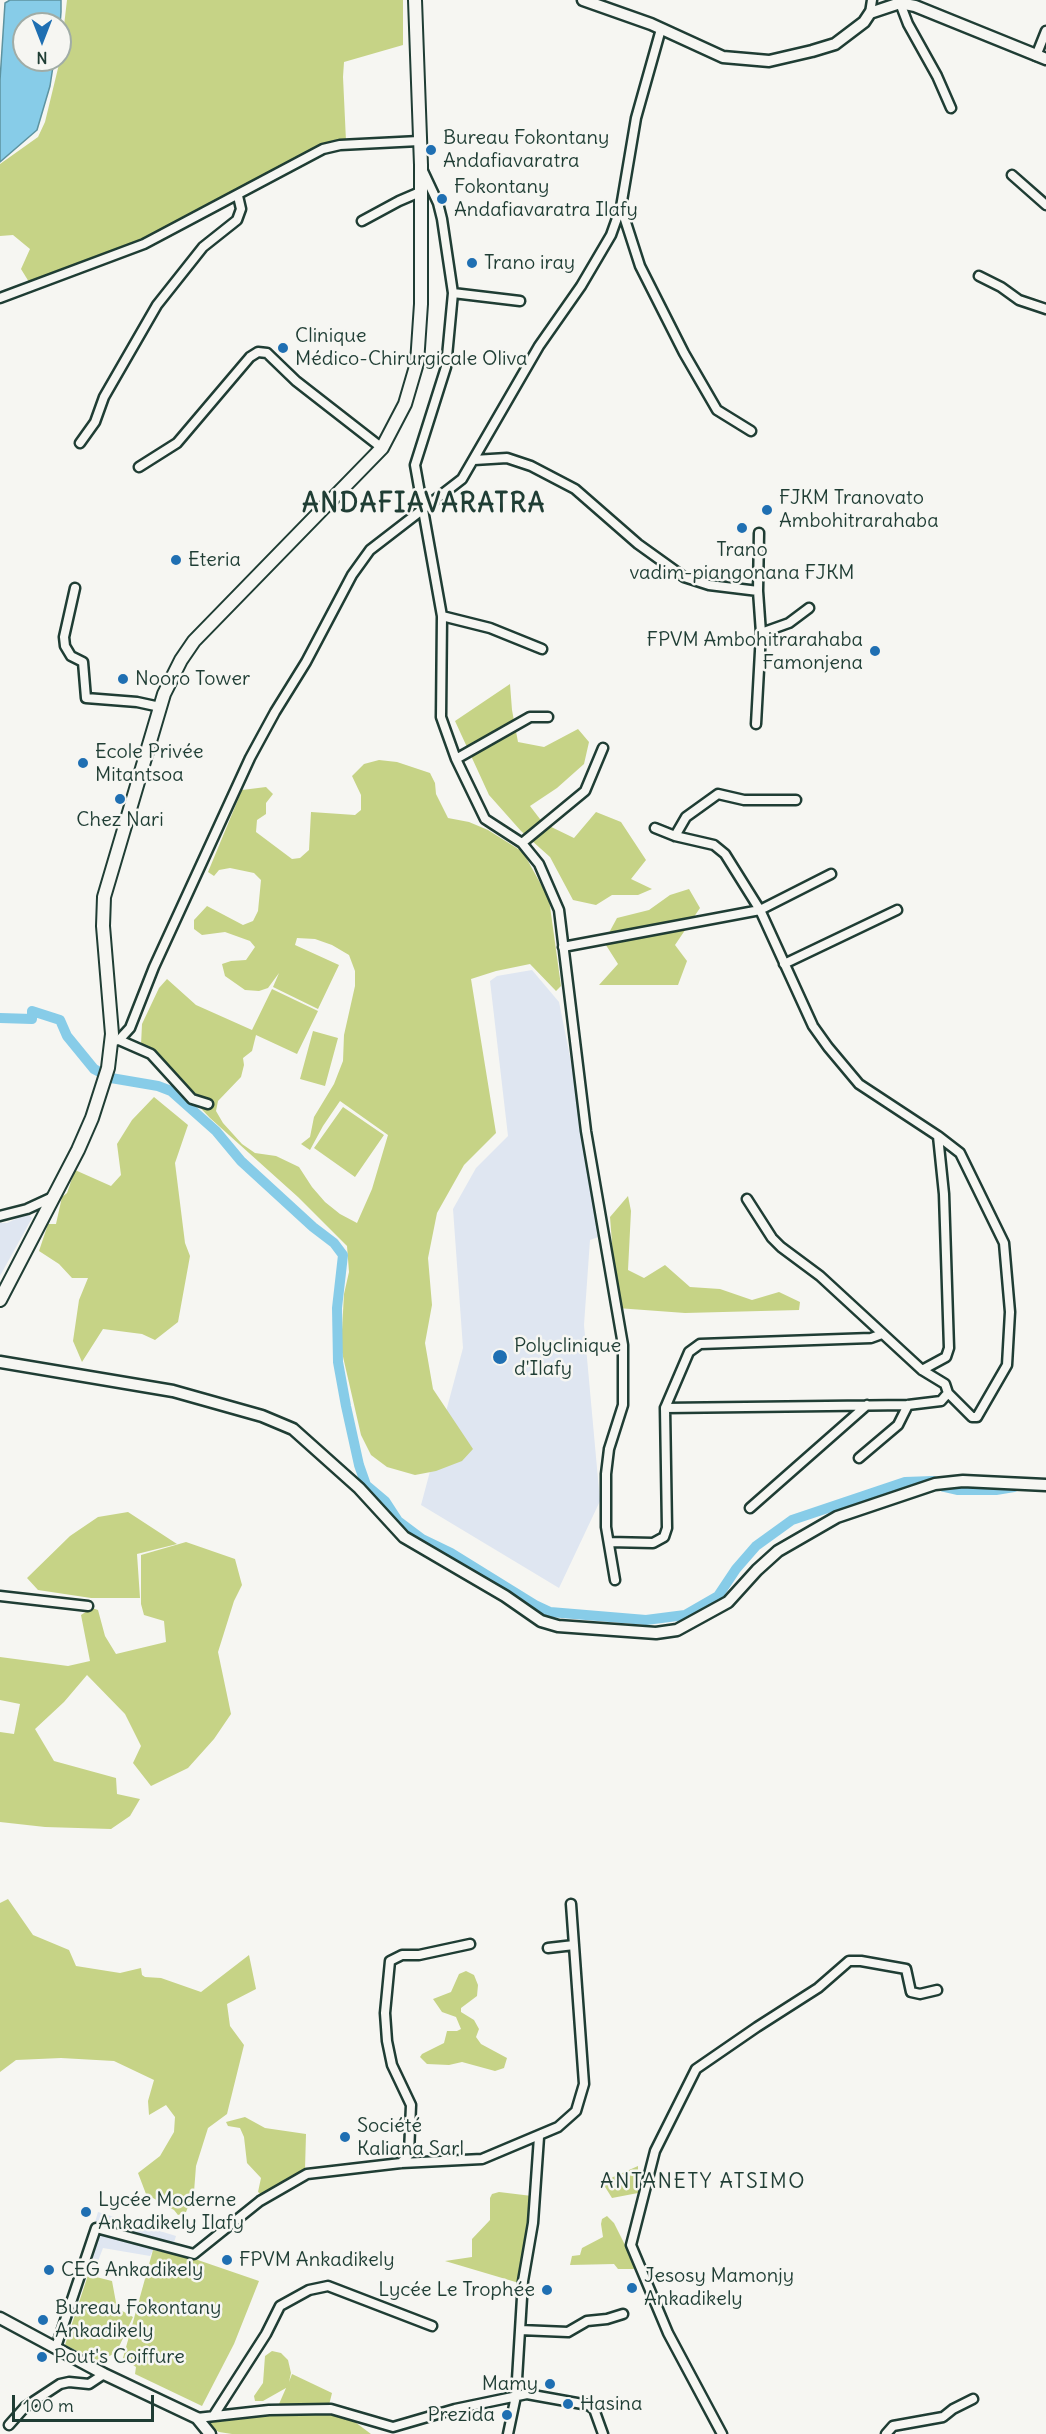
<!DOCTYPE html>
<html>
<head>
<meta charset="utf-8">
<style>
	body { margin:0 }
	#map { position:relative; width:1046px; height:2434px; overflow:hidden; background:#f6f6f2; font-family:Delius,sans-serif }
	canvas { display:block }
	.north { position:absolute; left:12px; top:12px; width:60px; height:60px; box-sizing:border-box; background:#f6f6f2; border:2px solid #a0aca6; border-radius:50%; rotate:180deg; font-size:16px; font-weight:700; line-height:24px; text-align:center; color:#1f3d34 }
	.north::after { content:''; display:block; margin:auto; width:21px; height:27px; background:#1f6fb2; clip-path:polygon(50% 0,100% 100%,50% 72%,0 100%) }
	.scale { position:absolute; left:12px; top:2395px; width:142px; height:27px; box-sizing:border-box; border:3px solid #1f3d34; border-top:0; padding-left:8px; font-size:18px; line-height:21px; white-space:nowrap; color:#1f3d34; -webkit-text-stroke:4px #f6f6f2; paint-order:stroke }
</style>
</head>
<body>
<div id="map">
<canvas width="1046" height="2434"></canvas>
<div class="north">N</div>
<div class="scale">100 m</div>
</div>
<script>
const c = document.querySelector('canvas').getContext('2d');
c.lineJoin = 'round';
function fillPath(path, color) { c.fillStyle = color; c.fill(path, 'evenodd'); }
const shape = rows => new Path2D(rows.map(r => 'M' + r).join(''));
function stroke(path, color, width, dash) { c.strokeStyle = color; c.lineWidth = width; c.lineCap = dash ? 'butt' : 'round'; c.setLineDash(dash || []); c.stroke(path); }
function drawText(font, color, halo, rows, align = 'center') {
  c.font = font + ' Delius,sans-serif'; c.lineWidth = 5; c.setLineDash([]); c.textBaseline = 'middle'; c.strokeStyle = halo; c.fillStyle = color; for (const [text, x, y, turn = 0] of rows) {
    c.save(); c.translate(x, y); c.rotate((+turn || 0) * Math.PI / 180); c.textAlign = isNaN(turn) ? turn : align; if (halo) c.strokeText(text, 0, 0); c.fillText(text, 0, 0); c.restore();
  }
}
const built = shape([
	[532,970,559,1002,582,1117,585,1162,601,1236,590,1240,584,1325,600,1501,559,1588,421,1505,463,1348,453,1209,476,1168,508,1136,490,981,497,976],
	[27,1214,32,1218,0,1276,0,1223,7,1223],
	[98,2212,176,2236,173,2246,95,2222],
	[95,2233,155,2246,150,2256,103,2248,95,2269,84,2268]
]);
const green = shape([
	[67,0,403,0,403,45,344,62,343,77,346,141,210,216,177,221,118,251,29,282,21,269,30,249,13,235,0,236,0,164,38,137,45,122,60,60],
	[510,684,512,710,518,742,544,747,578,729,589,742,584,764,557,788,530,806,543,823,574,838,596,812,621,822,646,860,631,879,652,889,638,895,612,895,596,905,573,900,550,857,521,831,489,795,455,721],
	[379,760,397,762,430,773,435,783,436,794,448,818,469,822,488,830,523,852,549,899,561,986,556,991,530,964,496,971,471,979,496,1133,464,1165,437,1213,428,1258,432,1305,425,1343,433,1389,473,1449,462,1461,436,1471,415,1475,387,1467,371,1455,361,1435,341,1348,344,1294,349,1272,347,1246,298,1197,210,1118,141,1045,142,1024,159,988,167,979,196,1005,252,1030,272,989,318,1011,297,1054,256,1035,252,1051,243,1058,244,1065,241,1077,218,1101,216,1111,223,1123,242,1144,255,1153,276,1156,299,1167,312,1187,325,1202,340,1214,357,1223,372,1189,388,1135,340,1101,323,1126,310,1150,301,1144,310,1137,314,1117,334,1084,343,1061,344,1035,355,986,355,971,349,955,332,945,315,939,297,938,295,945,339,965,318,1009,273,987,279,973,268,988,259,991,245,990,225,976,222,964,231,961,246,960,255,947,250,941,225,932,202,935,194,929,194,920,207,906,243,925,253,921,258,911,261,880,254,873,230,868,219,870,214,876,208,872,242,790,266,787,273,794,266,803,266,814,257,820,256,832,292,859,300,858,309,850,311,812,355,815,361,810,361,795,352,776,364,764],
	[689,889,700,908,675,945,687,961,678,985,599,985,618,964,604,942,617,918,649,910,670,895],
	[313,1031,338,1038,325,1086,300,1079],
	[154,1097,188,1125,175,1163,185,1243,190,1256,178,1322,155,1340,142,1334,103,1329,82,1362,73,1341,79,1300,88,1278,72,1278,59,1264,39,1251,48,1224,56,1224,62,1197,67,1193,75,1170,111,1186,121,1175,117,1144,132,1120],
	[343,1107,384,1135,355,1177,314,1148],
	[628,1196,631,1211,628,1270,644,1278,665,1265,690,1287,720,1289,752,1300,779,1292,800,1302,799,1310,685,1313,617,1308,610,1217],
	[128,1512,177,1544,137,1554,140,1598,91,1598,38,1590,27,1578,70,1536,98,1517],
	[186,1542,235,1559,242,1585,234,1601,218,1652,231,1714,214,1739,188,1768,151,1786,133,1763,141,1746,125,1714,87,1675,64,1702,35,1729,54,1761,116,1778,117,1794,140,1799,130,1816,111,1829,45,1827,0,1822,0,1732,14,1734,20,1704,0,1700,0,1657,68,1666,90,1661,81,1615,92,1608,98,1610,105,1636,116,1654,166,1642,164,1621,144,1615,141,1604,141,1555],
	[8,1899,33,1935,69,1950,76,1966,120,1973,141,1968,142,1975,145,1977,161,1978,201,1992,249,1955,256,1989,227,2004,230,2026,244,2045,227,2114,208,2128,196,2166,194,2192,186,2212,178,2215,174,2210,146,2194,138,2173,160,2156,174,2132,175,2117,166,2105,149,2115,148,2101,154,2080,114,2061,61,2058,16,2060,0,2072,0,1903],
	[466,1971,474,1975,478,1985,477,1996,461,2008,461,2012,474,2020,479,2029,476,2037,481,2044,507,2058,504,2068,495,2071,462,2062,449,2065,427,2064,420,2057,422,2054,444,2043,447,2031,457,2031,461,2029,456,2017,442,2012,433,1999,451,1992,459,1974],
	[245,2117,265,2128,306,2134,305,2169,284,2186,262,2195,258,2192,261,2178,247,2163,244,2137,240,2128,228,2126,226,2122],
	[638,2166,638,2193,612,2198,602,2182],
	[499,2192,532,2196,519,2283,445,2261,472,2257,472,2239,490,2220,490,2198,492,2194],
	[607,2216,614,2223,637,2269,618,2269,614,2264,570,2265,572,2256,580,2255,582,2248,603,2237,601,2224,602,2219],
	[153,2250,192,2258,259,2281,234,2344,202,2406,135,2374,136,2367,123,2358],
	[88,2275,112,2281,117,2308,133,2317,116,2353,98,2361,65,2345],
	[272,2351,281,2353,288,2360,291,2373,289,2382,292,2374,332,2393,329,2405,279,2404,286,2388,263,2401,255,2401,254,2396,263,2383,265,2356],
	[282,2413,314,2413,347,2416,371,2434,232,2434,219,2432,212,2428,210,2424,212,2419]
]);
const water = shape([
	[10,0,61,0,61,12,60,25,24,24,24,60,54,60,50,86,37,130,0,162,0,80,5,3,10,0]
]);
const canal = shape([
	[0,1018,32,1019,32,1011,60,1020,67,1036,94,1069,111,1078,158,1086,171,1091,216,1131,241,1161,313,1227,334,1243,343,1255,337,1308,338,1362,346,1406,359,1465,366,1485,385,1501,398,1521,422,1539,451,1553,535,1605,550,1612,646,1620,685,1615,718,1596,736,1569,756,1546,792,1520,905,1482,933,1481,944,1487,957,1490,996,1490,1014,1487]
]);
const minor = shape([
	[900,3,908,24,937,76,951,108],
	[870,13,872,0],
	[1036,56,1046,31],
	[423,171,438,203,442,219,453,293,446,367,415,465,442,616,441,717,456,759,485,819,522,843,539,864,559,910,586,1131,623,1345,623,1405,609,1449,606,1474,606,1527,615,1580],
	[1012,175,1046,205],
	[621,207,640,266,684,353,717,410,751,431],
	[362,221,399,201,420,192],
	[979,276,1001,287,1019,300,1046,309],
	[453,293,520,301],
	[0,298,144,244,323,149,340,145,419,141],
	[80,443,95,422,104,397,157,305,203,247,237,220,241,209,238,196],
	[474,460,507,458,531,466,575,489,638,544,684,577,709,585,758,591,761,633,756,724],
	[139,467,177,443,250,357,258,352,267,353,296,381,382,448],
	[75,588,64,637,65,646,71,656,83,662,86,698,137,702,160,707],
	[758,591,759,533],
	[442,616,490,628,542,649],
	[761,633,789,623,809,608],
	[456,759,530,717,548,717],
	[655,828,675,836,714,845,725,854,760,910,813,1026,828,1047,859,1084,938,1136,944,1194,949,1348,946,1357,922,1370],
	[675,836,686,817,718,794,744,800,796,800],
	[522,843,585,791,603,748],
	[563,947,760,910,831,874],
	[784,964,897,910],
	[119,1040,151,1054,192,1099,208,1104],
	[112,1041,119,1040,130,1028,154,967,250,758,275,712,306,662,352,575,370,550,462,479,539,346,581,286,611,235,621,207,636,118,661,29],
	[938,1136,960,1153,1004,1243,1010,1312,1007,1365,977,1417,972,1417,948,1393],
	[0,1216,27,1209,53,1197],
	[665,1408,908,1405,941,1401,948,1393,945,1384,922,1370,820,1276,781,1247,772,1238,747,1199],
	[859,1458,898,1425,908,1405],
	[750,1508,867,1405],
	[609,1542,653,1543,664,1537,667,1528,665,1408,689,1352,700,1344,871,1338,882,1334],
	[0,1596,88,1606],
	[548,1948,574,1945],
	[401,2163,409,2154,411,2105,392,2065,387,2041,385,2013,390,1961,402,1955,419,1955,470,1944],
	[520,2330,568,2332,587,2321,607,2319,623,2314],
	[56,2347,96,2228,194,2254,260,2201,307,2174,401,2163,482,2159,558,2127,576,2111,584,2084,571,1904],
	[214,2415,266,2334,280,2306,309,2290,328,2286,432,2326],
	[197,2418,269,2410,331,2409,393,2427,455,2409,527,2394,588,2405,594,2409,603,2434],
	[9,2425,25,2407,60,2384,69,2382,89,2384,104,2374],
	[508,2434,516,2396,523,2281,533,2223,539,2137],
	[722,2434,668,2333,631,2245,655,2151,696,2069,757,2027,818,1988,849,1961,861,1961,906,1969,911,1992,920,1994,937,1990],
	[886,2434,893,2426,943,2417,953,2409,973,2399]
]);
const tertiary = shape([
	[583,0,651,24,723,57,769,61,812,51,835,44,864,22,870,13,900,3,915,6,1046,59],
	[0,1362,173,1391,262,1416,293,1429,359,1488,404,1537,505,1596,541,1621,558,1626,656,1633,677,1630,728,1602,757,1570,778,1551,837,1517,935,1484,963,1481,1046,1485],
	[0,2318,104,2374,197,2418,210,2434]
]);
const secondary = shape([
	[0,1300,78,1150,92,1118,108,1068,112,1034,103,926,104,897,164,694,181,660,194,641,382,448,405,404,417,363,421,304,421,165,415,0]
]);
const markers = [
	[431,150,6,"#1f6fb2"],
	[442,199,6,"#1f6fb2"],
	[472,263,6,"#1f6fb2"],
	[283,348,6,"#1f6fb2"],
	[767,510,6,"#1f6fb2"],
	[742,528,6,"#1f6fb2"],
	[176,560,6,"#1f6fb2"],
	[875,651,6,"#1f6fb2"],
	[123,679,6,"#1f6fb2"],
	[83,763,6,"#1f6fb2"],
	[120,799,6,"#1f6fb2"],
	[500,1357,8,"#1f6fb2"],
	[345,2137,6,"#1f6fb2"],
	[86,2212,6,"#1f6fb2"],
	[227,2260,6,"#1f6fb2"],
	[49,2270,6,"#1f6fb2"],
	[632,2288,6,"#1f6fb2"],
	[547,2290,6,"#1f6fb2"],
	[43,2320,6,"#1f6fb2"],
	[42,2357,6,"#1f6fb2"],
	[550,2384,6,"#1f6fb2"],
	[568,2404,6,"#1f6fb2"],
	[507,2415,6,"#1f6fb2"]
];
const poiNames = [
	["Bureau Fokontany",443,138],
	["Andafiavaratra",443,161],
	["Fokontany",454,187],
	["Andafiavaratra Ilafy",454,210],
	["Trano iray",484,263],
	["Clinique",295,336],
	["Médico-Chirurgicale Oliva",295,359],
	["FJKM Tranovato",779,498],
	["Ambohitrarahaba",779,521],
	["Trano",742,550,"center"],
	["vadim-piangonana FJKM",742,573,"center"],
	["Eteria",188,560],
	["FPVM Ambohitrarahaba",863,640,"right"],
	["Famonjena",863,663,"right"],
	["Nooro Tower",135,679],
	["Ecole Privée",95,752],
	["Mitantsoa",95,775],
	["Chez Nari",120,820,"center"],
	["Polyclinique",514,1346],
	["d'Ilafy",514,1369],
	["Société",357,2126],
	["Kaliana Sarl",357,2149],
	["Lycée Moderne",98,2200],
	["Ankadikely Ilafy",98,2223],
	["FPVM Ankadikely",239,2260],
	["CEG Ankadikely",61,2270],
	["Jesosy Mamonjy",644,2276],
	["Ankadikely",644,2299],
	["Lycée Le Trophée",535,2290,"right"],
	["Bureau Fokontany",55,2308],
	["Ankadikely",55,2331],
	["Pout's Coiffure",54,2357],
	["Mamy",538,2384,"right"],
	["Hasina",580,2404],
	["Prezida",495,2415,"right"]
];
const neighbourhoodNames = [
	["ANTANETY ATSIMO",703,2182]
];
const districtNames = [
	["ANDAFIAVARATRA",424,505]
];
fillPath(built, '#dfe6f1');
fillPath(green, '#c6d386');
fillPath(water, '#87cce8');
stroke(water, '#5d93a0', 1.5);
stroke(canal, '#87cce8', 10);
stroke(minor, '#1f3d34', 13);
stroke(tertiary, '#1f3d34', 15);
stroke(secondary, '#1f3d34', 16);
stroke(minor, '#f6f6f2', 8);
stroke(tertiary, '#f6f6f2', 10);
stroke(secondary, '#f6f6f2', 12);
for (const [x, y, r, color] of markers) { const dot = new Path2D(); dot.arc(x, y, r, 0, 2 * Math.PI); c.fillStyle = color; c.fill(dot); stroke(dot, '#f6f6f2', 2); }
drawText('20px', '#1f3d34', '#f6f6f2', poiNames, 'left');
c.letterSpacing = '1.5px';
drawText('21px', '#1f3d34', '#f6f6f2', neighbourhoodNames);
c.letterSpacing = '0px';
c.letterSpacing = '1.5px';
drawText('bold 26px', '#1f3d34', '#f6f6f2', districtNames);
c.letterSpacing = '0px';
</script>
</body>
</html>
